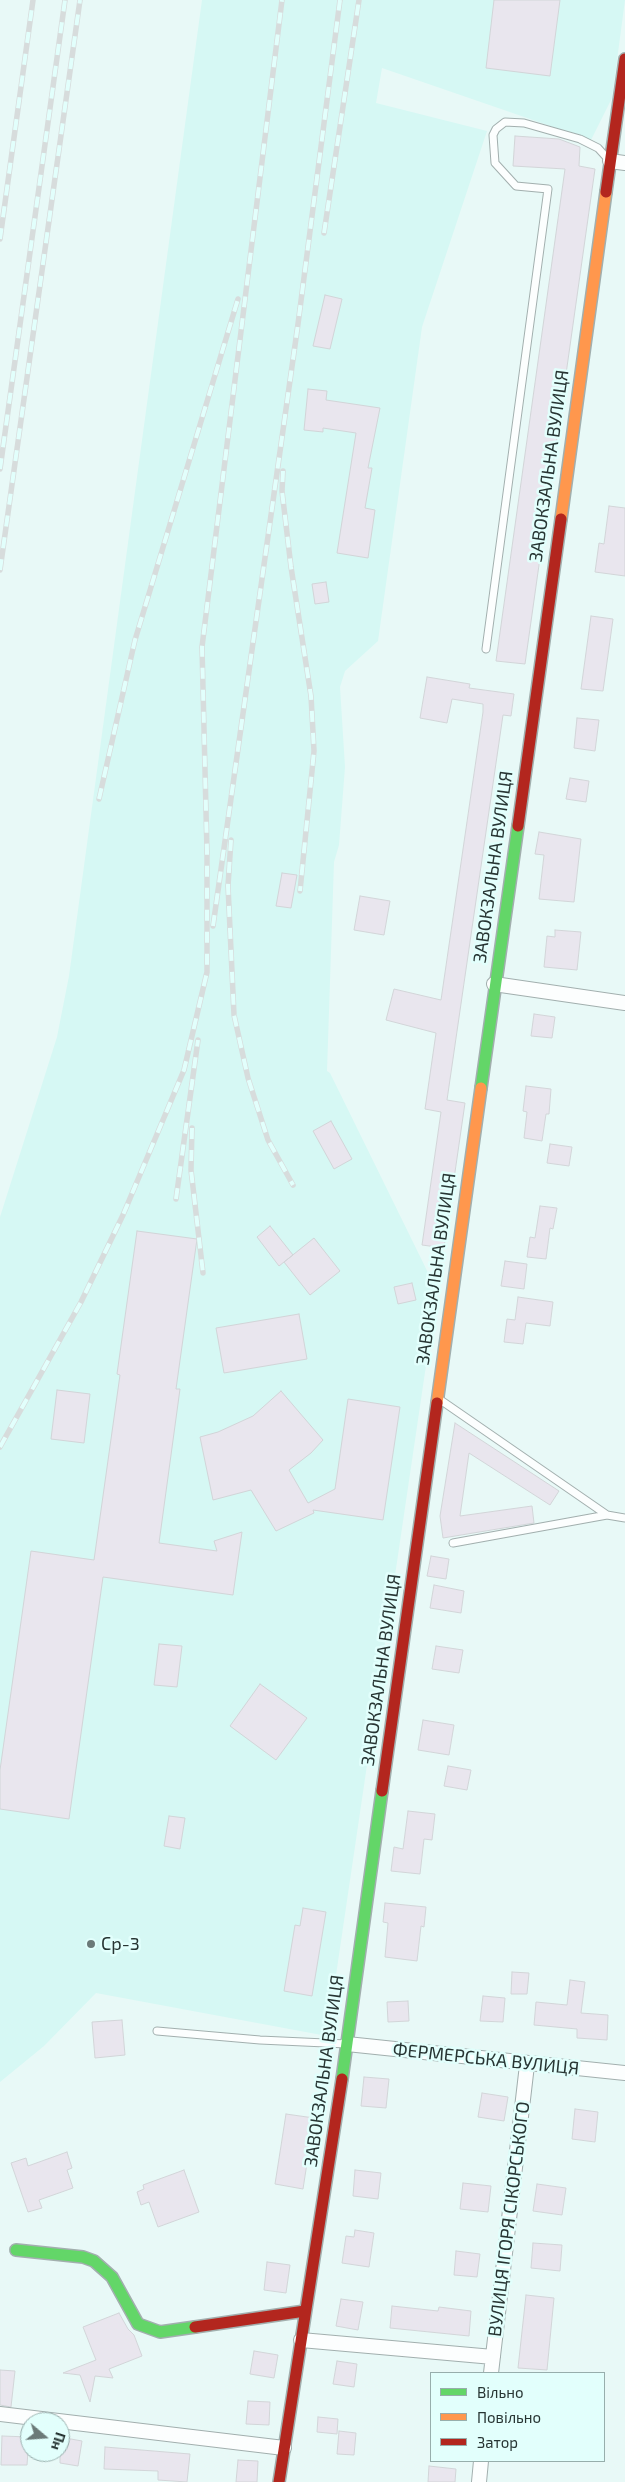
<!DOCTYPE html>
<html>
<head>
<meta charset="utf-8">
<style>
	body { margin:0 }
	#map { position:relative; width:625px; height:2482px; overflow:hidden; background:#e8f9f7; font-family:"Exo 2",sans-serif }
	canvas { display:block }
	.legend { position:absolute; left:430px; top:2372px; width:175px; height:90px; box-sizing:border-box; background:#e2fffc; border:1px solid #97aeac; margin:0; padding:6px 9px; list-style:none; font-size:15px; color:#273533 }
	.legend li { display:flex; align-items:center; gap:10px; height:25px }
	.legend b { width:25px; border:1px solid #97aeac }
	.north { position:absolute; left:20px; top:2412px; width:50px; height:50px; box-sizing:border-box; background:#e2fffc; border:1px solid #97aeac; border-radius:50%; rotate:108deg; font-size:14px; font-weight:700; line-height:20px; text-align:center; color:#273533 }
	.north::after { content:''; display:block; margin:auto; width:18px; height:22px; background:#6b7a78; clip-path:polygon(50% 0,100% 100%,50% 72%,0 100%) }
</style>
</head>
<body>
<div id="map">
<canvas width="625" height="2482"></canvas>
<ul class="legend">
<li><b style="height:6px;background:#63d668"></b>Вільно</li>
<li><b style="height:6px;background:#ff974d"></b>Повільно</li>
<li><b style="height:6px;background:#b3261e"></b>Затор</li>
</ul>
<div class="north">Пн</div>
</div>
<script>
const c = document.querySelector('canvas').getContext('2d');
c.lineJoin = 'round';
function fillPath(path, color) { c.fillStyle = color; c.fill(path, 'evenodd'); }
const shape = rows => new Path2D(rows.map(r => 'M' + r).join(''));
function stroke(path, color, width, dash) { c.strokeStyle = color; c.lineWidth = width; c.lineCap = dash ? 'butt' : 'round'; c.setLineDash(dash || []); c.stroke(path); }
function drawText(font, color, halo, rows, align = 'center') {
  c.font = font + ' "Exo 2",sans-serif'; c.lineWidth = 5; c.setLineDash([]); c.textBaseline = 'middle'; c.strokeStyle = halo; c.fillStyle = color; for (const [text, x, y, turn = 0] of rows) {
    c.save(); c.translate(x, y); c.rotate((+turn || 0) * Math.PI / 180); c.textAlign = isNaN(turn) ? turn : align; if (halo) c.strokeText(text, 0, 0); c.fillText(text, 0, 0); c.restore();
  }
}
const built = shape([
	[202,0,625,0,612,98,591,140,382,68,376,103,487,131,422,327,378,641,345,671,340,687,345,767,339,845,334,862,327,1071,330,1073,437,1291,327,2036,96,1993,44,2046,0,2082,0,1217,57,1037,69,976]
]);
const building = shape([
	[494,0,560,0,550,76,486,68,494,0],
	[515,136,559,139,580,147,579,166,595,169,525,664,496,661,565,169,513,166,515,136],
	[325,295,342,299,330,349,313,346,325,295],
	[308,389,327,391,326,400,380,408,368,468,372,468,365,508,375,510,368,558,337,553,356,433,323,428,323,432,304,430,308,389],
	[609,506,625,508,625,576,595,572,599,543,604,544,609,506],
	[326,582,329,602,315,604,312,584,326,582],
	[591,616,613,619,603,691,581,689,591,616],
	[427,677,470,684,469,688,514,694,511,716,503,715,447,1100,465,1103,444,1248,422,1245,441,1112,425,1109,436,1033,386,1020,394,989,441,1000,483,712,483,704,452,699,447,723,420,718,427,677],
	[577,718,599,720,595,751,574,748,577,718],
	[570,778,589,781,586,802,566,799,570,778],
	[539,832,581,839,574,902,539,899,544,855,535,854,539,832],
	[282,873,297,875,291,908,276,906,282,873],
	[360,896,390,901,384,935,354,930,360,896],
	[555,930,581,932,577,970,544,967,547,936,555,937,555,930],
	[534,1014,555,1017,552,1038,531,1036,534,1014],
	[526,1086,551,1089,549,1114,546,1114,542,1141,524,1138,527,1112,523,1111,526,1086],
	[331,1121,352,1159,334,1169,313,1131,331,1121],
	[550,1144,572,1147,569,1166,547,1163,550,1144],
	[540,1206,557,1208,553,1229,550,1228,546,1259,527,1257,530,1237,535,1238,540,1206],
	[270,1226,293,1255,284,1262,314,1238,340,1271,310,1295,284,1262,279,1266,257,1237,270,1226],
	[137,1231,197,1239,176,1389,180,1389,159,1543,217,1551,214,1541,242,1532,233,1595,103,1577,69,1819,0,1809,0,1770,31,1551,94,1560,120,1375,117,1374,137,1231],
	[505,1261,527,1264,524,1289,501,1286,505,1261],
	[412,1283,416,1300,398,1304,394,1287,412,1283],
	[518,1297,553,1302,550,1326,526,1323,523,1344,504,1342,507,1319,515,1320,518,1297],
	[299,1314,307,1359,224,1373,216,1328,299,1314],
	[57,1390,90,1394,84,1443,51,1439,57,1390],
	[281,1391,323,1440,311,1453,289,1470,308,1503,335,1489,348,1399,400,1407,383,1520,313,1510,314,1513,276,1531,251,1490,213,1500,200,1437,218,1432,253,1416,281,1391],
	[455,1423,559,1491,550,1505,469,1453,460,1516,532,1506,534,1523,443,1538,440,1516,455,1423],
	[431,1556,449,1559,446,1579,427,1576,431,1556],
	[434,1585,464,1591,461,1613,430,1608,434,1585],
	[159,1644,182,1646,177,1687,154,1685,159,1644],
	[436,1646,463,1650,459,1673,432,1669,436,1646],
	[260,1684,307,1718,276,1760,230,1726,260,1684],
	[423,1720,454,1725,449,1755,418,1750,423,1720],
	[448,1766,471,1770,467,1790,444,1786,448,1766],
	[408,1811,435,1814,432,1840,424,1839,420,1874,391,1871,394,1847,403,1849,408,1811],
	[169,1816,185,1818,180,1849,164,1846,169,1816],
	[385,1903,426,1907,424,1927,421,1926,417,1961,385,1957,388,1923,383,1922,385,1903],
	[303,1908,326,1912,312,1996,284,1991,295,1925,300,1926,303,1908],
	[512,1972,529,1973,527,1994,511,1994,512,1972],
	[570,1980,585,1982,581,2013,608,2015,607,2040,577,2038,577,2029,534,2025,536,2002,567,2005,570,1980],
	[483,1996,505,1998,503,2022,480,2021,483,1996],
	[408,2001,409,2021,388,2022,387,2002,408,2001],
	[122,2020,125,2055,95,2058,92,2022,122,2020],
	[364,2077,389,2079,386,2108,361,2106,364,2077],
	[482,2093,508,2097,504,2121,478,2117,482,2093],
	[575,2109,598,2112,595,2142,572,2139,575,2109],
	[286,2114,314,2118,303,2189,275,2184,286,2114],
	[67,2152,72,2168,67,2170,73,2188,39,2200,42,2208,28,2212,11,2163,26,2158,28,2166,67,2152],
	[184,2170,199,2212,158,2227,149,2202,141,2205,137,2192,144,2189,143,2185,184,2170],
	[355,2170,381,2173,378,2199,353,2196,355,2170],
	[463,2183,491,2186,488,2212,460,2209,463,2183],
	[537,2184,566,2188,562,2215,533,2211,537,2184],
	[355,2230,374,2233,369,2267,342,2263,346,2236,354,2237,355,2230],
	[533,2243,562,2245,560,2271,531,2268,533,2243],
	[456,2251,480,2254,477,2277,454,2275,456,2251],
	[267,2262,290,2265,286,2293,264,2290,267,2262],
	[526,2295,554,2298,547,2370,518,2368,526,2295],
	[341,2299,363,2302,358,2330,336,2326,341,2299],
	[392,2306,438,2311,439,2307,471,2311,469,2336,390,2328,392,2306],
	[119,2313,128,2329,134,2335,142,2356,109,2369,113,2378,95,2376,90,2402,80,2375,63,2373,96,2360,83,2327,119,2313],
	[254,2351,278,2355,274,2378,250,2374,254,2351],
	[337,2361,357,2364,354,2387,333,2384,337,2361],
	[0,2370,15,2371,11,2407,0,2405,0,2370],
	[248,2401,270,2402,269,2425,246,2424,248,2401],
	[318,2417,338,2419,337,2434,317,2432,318,2417],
	[339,2431,356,2433,354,2455,337,2454,339,2431],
	[2,2436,29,2437,27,2465,1,2465,2,2436],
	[60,2437,82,2441,78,2466,60,2463,60,2437],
	[105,2447,190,2454,187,2482,158,2480,158,2471,104,2469,105,2447],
	[238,2460,258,2461,257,2482,236,2482,238,2460],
	[429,2466,456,2469,455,2482,428,2482,429,2466]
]);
const lane = shape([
	[486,649,548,189,516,186,495,163,493,135,496,129,505,122,524,123,580,139,598,148,608,159],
	[439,1399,607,1515,625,1518],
	[453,1543,607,1515],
	[157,2031,260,2040,347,2044]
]);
const street = shape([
	[610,161,625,163],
	[494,984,625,1003],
	[347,2044,625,2073],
	[301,2340,493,2357],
	[491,2373,527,2065],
	[0,2414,284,2448],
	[479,2482,481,2461]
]);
const fast = shape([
	[481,1088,518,826],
	[342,2079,382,1791],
	[16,2250,83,2257,94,2261,112,2277,138,2324,160,2332,195,2327]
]);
const slow = shape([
	[561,519,606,192],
	[437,1403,481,1088]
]);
const jam = shape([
	[606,192,625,59],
	[518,826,561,519],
	[382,1791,437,1403],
	[195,2327,305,2311],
	[279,2482,342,2079]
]);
const rail = shape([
	[324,233,359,0],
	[0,239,33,0],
	[0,469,65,0],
	[283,471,282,491,291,567,311,696,314,751,300,891],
	[0,570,80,0],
	[99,799,135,640,238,299],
	[231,840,228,886,234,1015,248,1078,268,1140,293,1185],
	[213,926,298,324,340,0],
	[192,1128,191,1170,203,1273],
	[176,1199,198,1040],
	[0,1447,81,1302,123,1215,184,1070,207,972,207,852,202,647,282,0]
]);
const markers = [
	[91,1944,5,"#6b7a78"]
];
const streetNames = [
	["ЗАВОКЗАЛЬНА ВУЛИЦЯ",549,466,-82],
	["ЗАВОКЗАЛЬНА ВУЛИЦЯ",493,867,-82],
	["ЗАВОКЗАЛЬНА ВУЛИЦЯ",436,1269,-82],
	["ЗАВОКЗАЛЬНА ВУЛИЦЯ",381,1670,-82],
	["ФЕРМЕРСЬКА ВУЛИЦЯ",486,2059,6],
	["ЗАВОКЗАЛЬНА ВУЛИЦЯ",324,2071,-82],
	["ВУЛИЦЯ ІГОРЯ СІКОРСЬКОГО",509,2219,-83]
];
const poiNames = [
	["Ср-3",101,1944]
];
fillPath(built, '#d6f8f4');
fillPath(building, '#e9e6ee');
stroke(building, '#d2d5d8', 1);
stroke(lane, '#a2afae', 9);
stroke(street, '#a2afae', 16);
stroke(fast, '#a2afae', 14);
stroke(slow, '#a2afae', 14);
stroke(jam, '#a2afae', 14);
stroke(lane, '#fcfefe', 7);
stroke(street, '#fcfefe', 14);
stroke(fast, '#63d668', 11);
stroke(slow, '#ff974d', 11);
stroke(jam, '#b3261e', 11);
stroke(rail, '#d7dcdc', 5.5);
stroke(rail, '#e2fffc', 4, [11]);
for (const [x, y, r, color] of markers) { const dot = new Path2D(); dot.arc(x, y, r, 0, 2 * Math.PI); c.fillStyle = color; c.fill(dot); stroke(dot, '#e2fffc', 2); }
drawText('18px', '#273533', '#e2fffc', streetNames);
drawText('18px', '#273533', '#e2fffc', poiNames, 'left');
</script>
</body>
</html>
